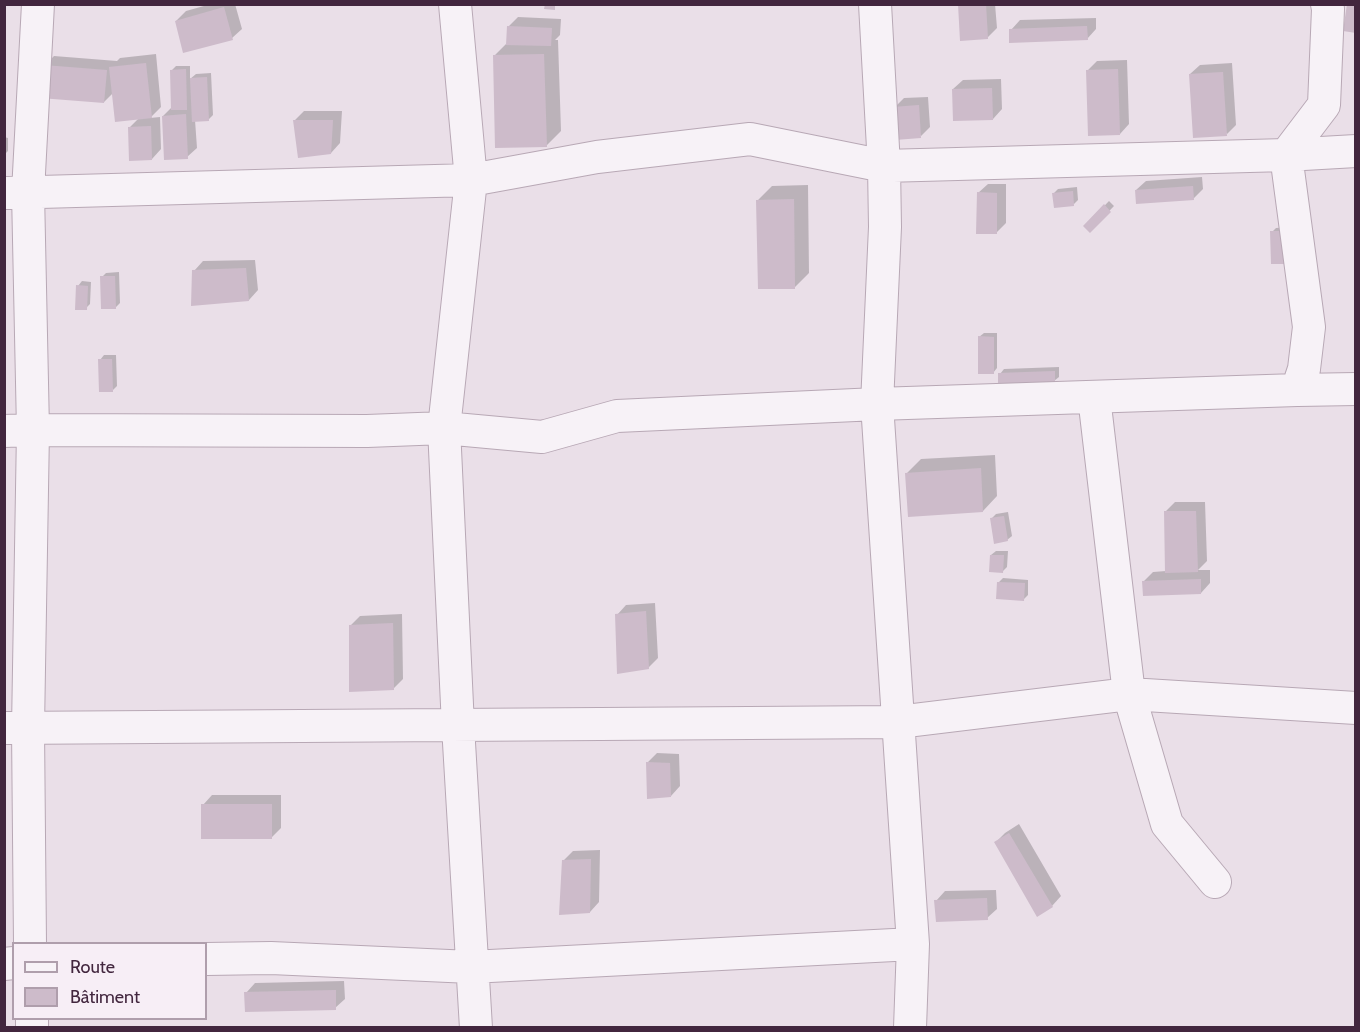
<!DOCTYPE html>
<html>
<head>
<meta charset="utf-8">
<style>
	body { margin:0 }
	#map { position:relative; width:1360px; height:1032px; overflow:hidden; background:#eadfe8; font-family:Cabin,sans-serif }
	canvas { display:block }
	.frame { position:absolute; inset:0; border:6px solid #42263e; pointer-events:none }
	.legend { position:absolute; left:12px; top:942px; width:195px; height:78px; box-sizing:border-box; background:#f7eef6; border:2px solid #af9eac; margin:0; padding:8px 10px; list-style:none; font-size:18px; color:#42263e }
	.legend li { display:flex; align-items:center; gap:12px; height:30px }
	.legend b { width:30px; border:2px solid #af9eac }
</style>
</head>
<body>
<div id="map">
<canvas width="1360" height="1032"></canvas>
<div class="frame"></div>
<ul class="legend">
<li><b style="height:8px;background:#f7f2f7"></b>Route</li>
<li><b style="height:16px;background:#cdbbca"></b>Bâtiment</li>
</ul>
</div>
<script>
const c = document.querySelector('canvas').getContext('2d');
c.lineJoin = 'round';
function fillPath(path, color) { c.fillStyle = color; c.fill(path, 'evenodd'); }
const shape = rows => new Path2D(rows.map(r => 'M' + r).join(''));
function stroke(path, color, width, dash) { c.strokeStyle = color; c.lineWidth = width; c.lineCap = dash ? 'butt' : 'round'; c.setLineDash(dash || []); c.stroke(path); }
const shadow = shape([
	[211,4,235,4,242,29,232,38,176,21,186,11],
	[960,4,995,4,997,28,987,38],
	[518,17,561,19,560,35,555,40,558,40,561,131,546,146,494,56,508,42,508,27],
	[1096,18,1096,29,1087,39,1011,30,1020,20],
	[156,54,161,107,150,118,160,117,161,149,152,159,129,128,139,118,113,93,104,102,44,66,54,56,117,61,120,58],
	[1127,60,1129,124,1120,134,1088,70,1097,61],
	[1232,63,1236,125,1227,134,1190,74,1200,65],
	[176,66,190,66,190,79,196,74,211,73,213,115,208,120,195,120,197,148,187,157,163,116,172,107,171,71],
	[1001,79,1002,109,993,119,953,89,963,80],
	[928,97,930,127,921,136,894,108,904,98],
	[304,111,342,111,340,143,331,153,295,120],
	[4,137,8,138,8,151,4,155],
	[1202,177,1203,189,1193,199,1136,190,1146,181],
	[988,184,1006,184,1006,223,996,233,978,193],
	[808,185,809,273,795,287,758,200,772,186],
	[1077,187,1078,200,1074,204,1053,194,1058,189],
	[1109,201,1114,206,1090,231,1085,226],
	[1291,227,1291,258,1272,232,1276,228],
	[255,260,258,290,249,300,194,271,203,261],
	[119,272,120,303,115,308,102,277,106,273],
	[82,281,91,282,90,304,86,308,78,286],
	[984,333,997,333,997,368,993,373,979,337],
	[104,355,116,355,117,386,113,390,100,360],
	[1059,367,1059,377,1054,381,1000,374,1004,369],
	[995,455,997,496,983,511,907,473,921,459],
	[1175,502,1205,502,1207,561,1198,570,1210,570,1210,583,1201,593,1144,581,1153,572,1166,571,1165,512],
	[1008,512,1012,536,1007,540,991,519,996,514],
	[996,551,1008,551,1007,567,1003,571,991,555],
	[1003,578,1028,580,1028,595,1024,599,998,583],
	[655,603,658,658,648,668,617,615,626,605],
	[402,614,403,679,393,689,351,625,360,616],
	[657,753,679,754,680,786,671,796,648,762],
	[212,795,281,795,281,828,272,837,203,805],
	[1019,824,1061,896,1052,906,996,842,1005,833],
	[600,850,599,902,590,912,564,860,573,851],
	[996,890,997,909,987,918,936,901,945,891],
	[344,981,345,999,335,1008,246,993,255,983]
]);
const building = shape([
	[545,4,555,4,555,10,544,9],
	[958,4,986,4,988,39,960,41],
	[1347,4,1356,4,1356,33,1343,31],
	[224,7,233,40,183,53,175,21],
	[507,26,552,28,551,46,506,45],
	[1087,26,1088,40,1009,43,1009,29],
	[544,54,547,147,495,148,493,55],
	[146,63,152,118,115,122,109,67],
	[43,65,107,70,104,103,40,98],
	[186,69,187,110,171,110,170,70],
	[1118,69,1120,135,1088,136,1086,70],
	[1223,72,1227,136,1193,138,1189,74],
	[207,77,209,121,192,122,190,78],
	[992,88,993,120,953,121,952,89],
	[919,105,921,138,895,140,893,107],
	[186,114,188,159,164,160,162,116],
	[293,120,333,120,331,154,298,158],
	[151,126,152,160,129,161,128,127],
	[1193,186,1194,200,1136,204,1135,190],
	[1073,191,1074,206,1054,208,1052,193],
	[977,192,997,193,997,234,976,234],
	[794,199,795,289,758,289,756,200],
	[1104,204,1111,212,1090,233,1083,226],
	[1270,231,1288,231,1288,264,1271,264],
	[246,268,249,301,191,306,192,270],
	[100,276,115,276,116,309,101,309],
	[76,285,88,286,87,310,75,310],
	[978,336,994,337,994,374,978,374],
	[98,359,112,359,113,392,99,392],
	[1055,371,1055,382,998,385,998,373],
	[981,468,983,512,908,517,905,473],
	[1164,511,1196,511,1198,572,1165,573],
	[1004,516,1008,541,994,544,990,518],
	[990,555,1004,555,1003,573,989,572],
	[1201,579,1201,594,1143,596,1142,581],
	[997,582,1025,583,1024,601,996,599],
	[646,611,649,669,617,674,615,614],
	[393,623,394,690,349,692,349,625],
	[646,762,670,763,671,797,647,799],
	[201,804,272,804,272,839,201,839],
	[1009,833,1053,907,1037,917,994,842],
	[591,859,590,913,559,915,562,860],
	[987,898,988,920,936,922,934,900],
	[336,990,336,1010,245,1012,244,992]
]);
const minor = shape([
	[455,4,471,180,444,428,458,726,476,1028],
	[875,4,884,166,885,227,877,404,913,944,910,1028],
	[4,193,471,180,597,157,750,139,884,166,1286,155,1356,151],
	[1297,390,1304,369,1309,327,1286,155,1324,105,1328,9,1327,4],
	[1094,397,1129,694,1167,824,1215,882],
	[4,431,33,430,367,431,444,428,542,437,617,416,877,404,1297,390,1356,389],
	[4,728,898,722,1129,694,1356,708],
	[30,944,28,728,33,430,28,192,38,4],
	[206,959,271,958,471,967,913,944],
	[4,964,14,963],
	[32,1018,32,1028]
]);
fillPath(shadow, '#0003');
fillPath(building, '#cdbbca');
stroke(minor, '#b8a8b5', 34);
stroke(minor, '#f7f2f7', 32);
</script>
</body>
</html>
